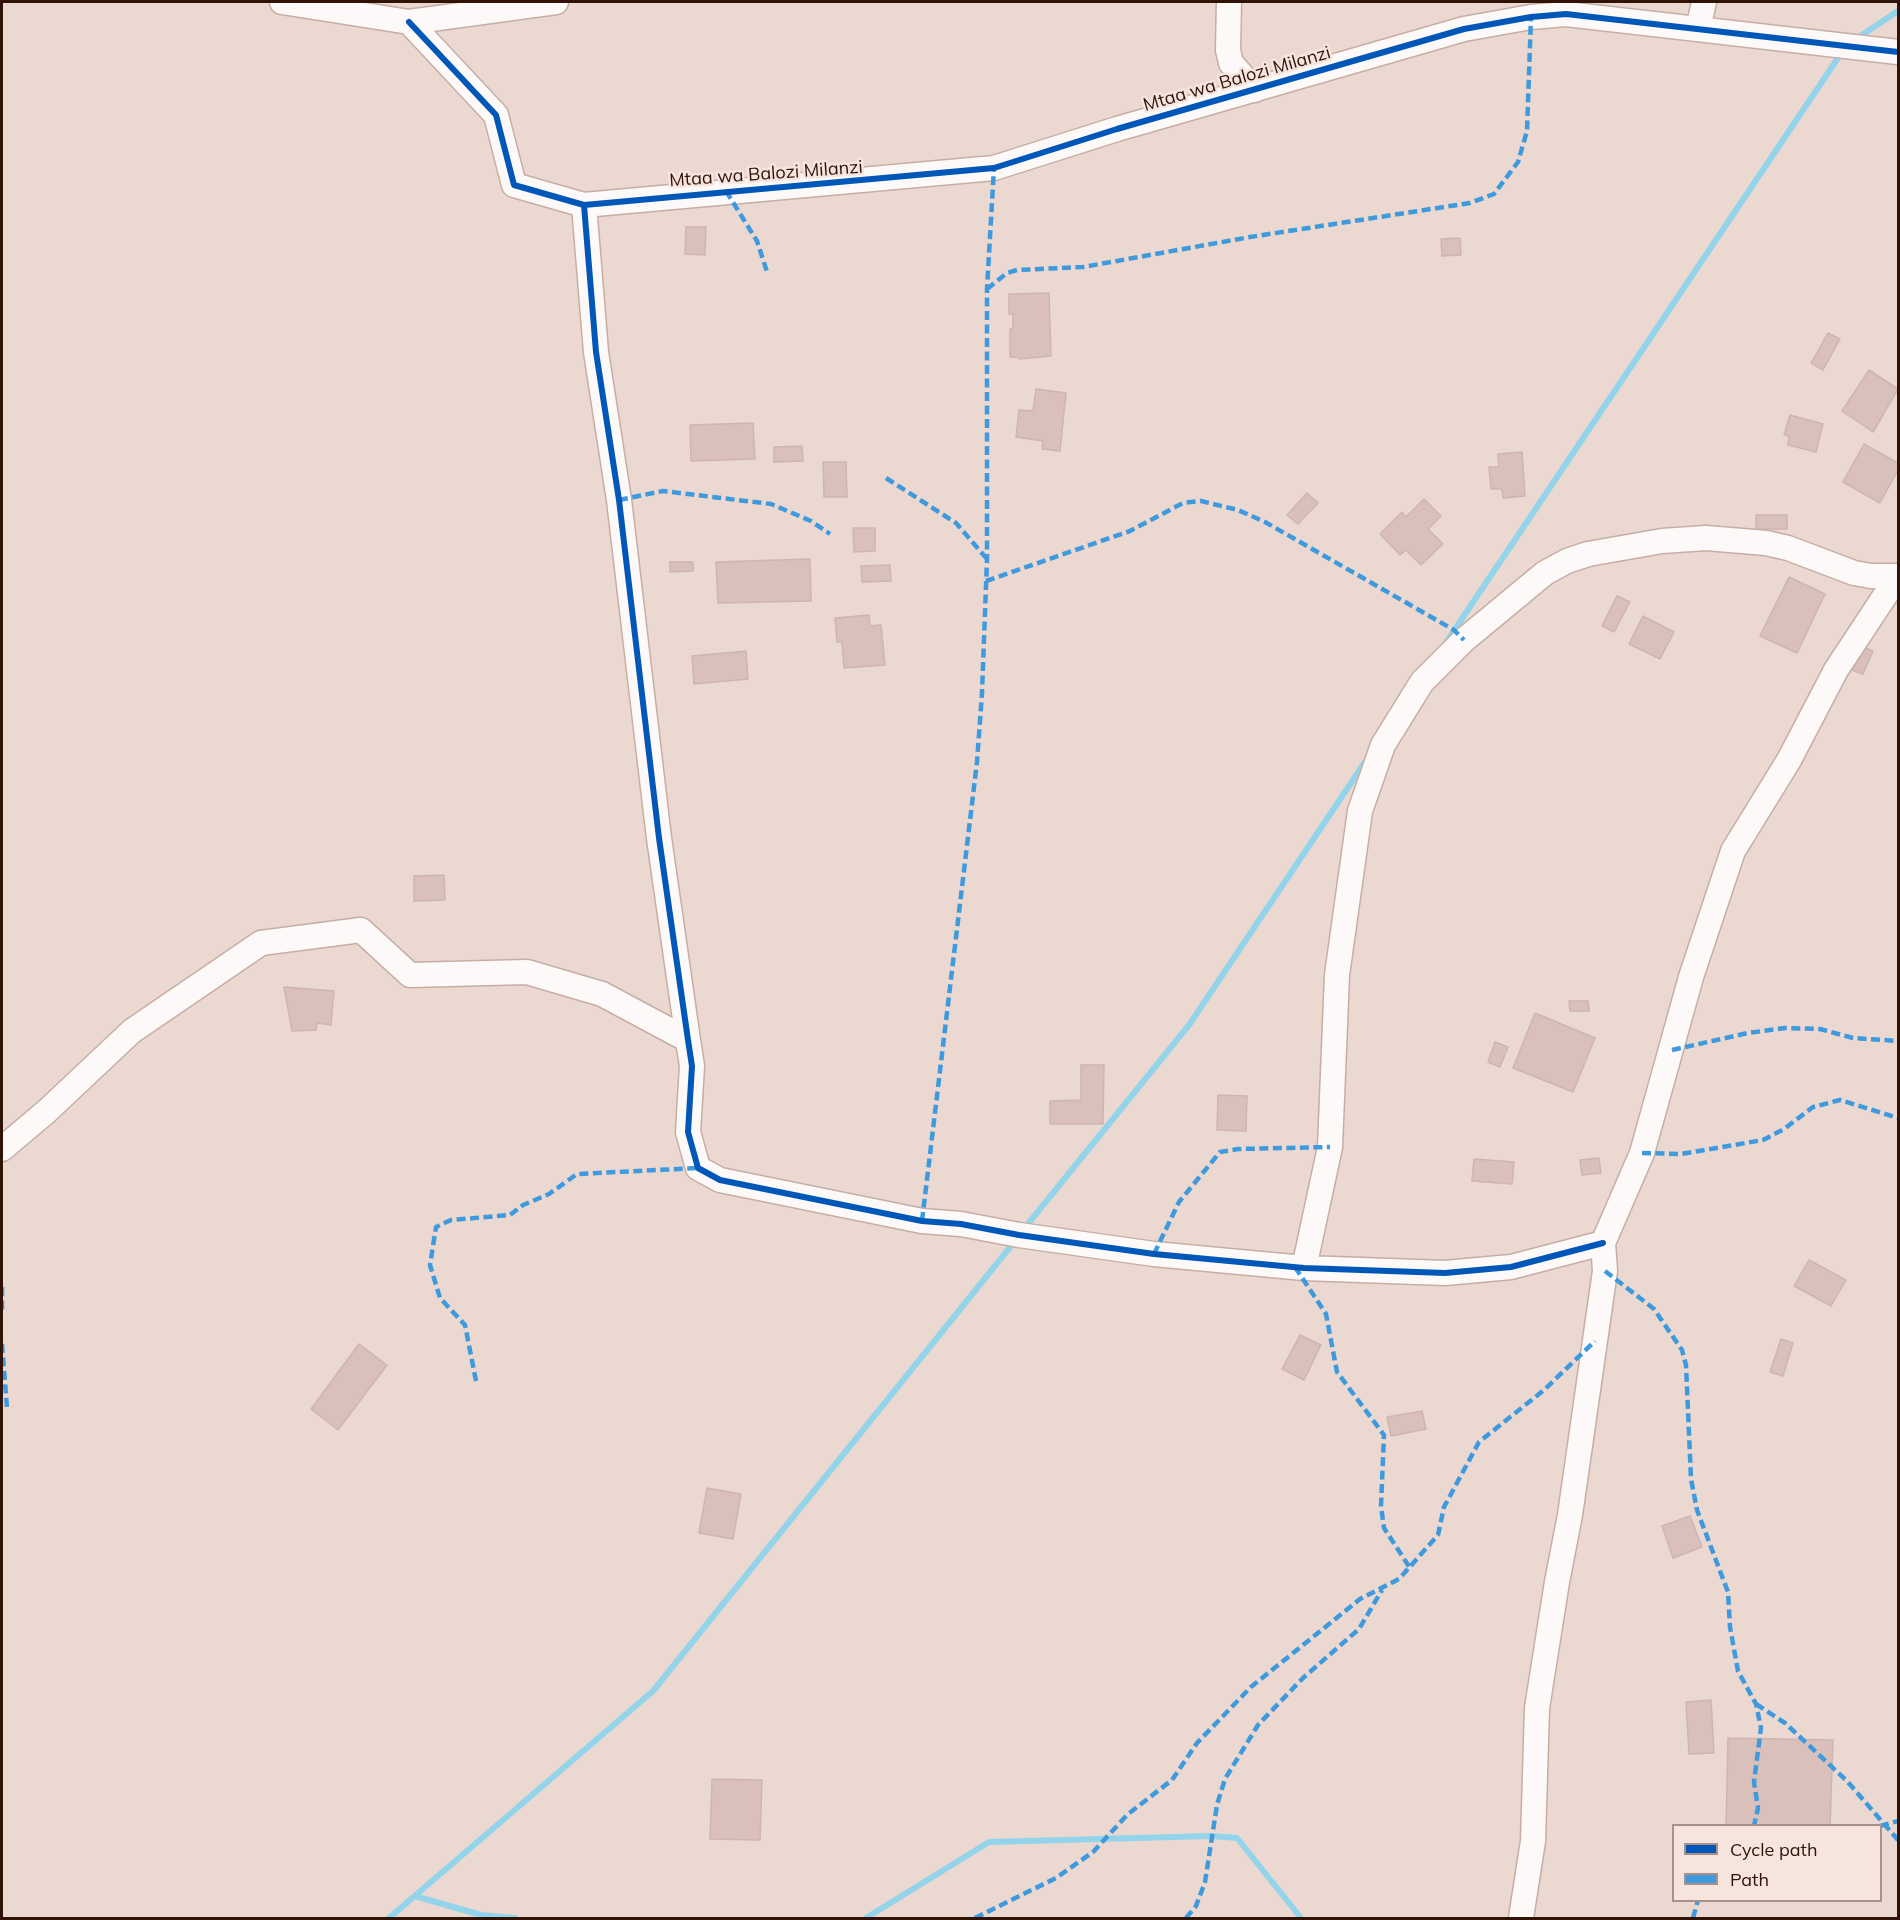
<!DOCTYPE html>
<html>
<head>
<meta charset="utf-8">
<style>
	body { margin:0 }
	#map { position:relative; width:1900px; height:1920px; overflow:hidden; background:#ebd8d1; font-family:Mulish,sans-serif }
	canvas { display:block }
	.frame { position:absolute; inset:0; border:3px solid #301206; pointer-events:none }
	.legend { position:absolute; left:1672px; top:1824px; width:210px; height:78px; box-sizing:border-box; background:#f6e5de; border:2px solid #a79188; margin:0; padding:8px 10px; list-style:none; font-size:18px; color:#301206 }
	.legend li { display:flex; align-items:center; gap:12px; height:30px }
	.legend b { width:30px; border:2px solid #a79188 }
</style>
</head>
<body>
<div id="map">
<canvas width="1900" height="1920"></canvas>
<div class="frame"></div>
<ul class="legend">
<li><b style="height:8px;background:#0057b8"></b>Cycle path</li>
<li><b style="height:8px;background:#3e9add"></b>Path</li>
</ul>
</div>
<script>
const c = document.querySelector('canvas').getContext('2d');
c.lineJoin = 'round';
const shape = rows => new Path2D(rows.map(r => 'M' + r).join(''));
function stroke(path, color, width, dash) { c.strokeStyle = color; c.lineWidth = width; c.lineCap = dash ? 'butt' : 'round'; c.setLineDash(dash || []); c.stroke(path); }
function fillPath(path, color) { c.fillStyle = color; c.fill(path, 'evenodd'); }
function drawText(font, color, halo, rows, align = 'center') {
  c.font = font + ' Mulish,sans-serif'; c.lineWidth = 5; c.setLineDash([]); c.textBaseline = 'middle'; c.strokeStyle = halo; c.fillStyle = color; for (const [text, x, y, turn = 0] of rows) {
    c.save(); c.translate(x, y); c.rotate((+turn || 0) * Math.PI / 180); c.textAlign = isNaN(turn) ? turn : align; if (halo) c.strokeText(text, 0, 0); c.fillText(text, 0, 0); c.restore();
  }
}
const stream = shape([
	[1856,39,1898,11],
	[1445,644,1842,52],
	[1023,1230,1189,1025,1367,759],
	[415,1896,481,1915,515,1918],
	[389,1918,653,1691,1015,1241],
	[866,1918,989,1842,1211,1836,1237,1838,1301,1918]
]);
const building = shape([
	[686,227,706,227,705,255,685,254,686,227],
	[1460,238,1461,255,1442,256,1441,239,1460,238],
	[1049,293,1051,356,1019,359,1019,357,1010,357,1010,329,1013,329,1013,314,1009,314,1009,294,1049,293],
	[1828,333,1840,339,1823,370,1811,363,1828,333],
	[1869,370,1898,389,1873,432,1842,411,1869,370],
	[1036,389,1066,393,1060,451,1042,449,1043,441,1016,437,1019,410,1033,411,1036,389],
	[1790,415,1823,424,1816,452,1788,445,1789,436,1784,435,1790,415],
	[753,423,755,459,691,461,690,425,753,423],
	[1864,444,1898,463,1898,470,1880,503,1843,482,1864,444],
	[802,446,803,461,774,462,774,447,802,446],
	[1522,452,1525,496,1503,498,1502,489,1491,489,1489,467,1499,467,1498,454,1522,452],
	[823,462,846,462,847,497,824,497,823,462],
	[1307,493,1318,503,1298,524,1287,515,1307,493],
	[1424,499,1441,516,1428,529,1443,544,1421,565,1406,550,1400,555,1380,534,1402,512,1406,517,1424,499],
	[1756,515,1787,515,1787,529,1756,529,1756,515],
	[853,528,875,528,875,551,854,552,853,528],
	[810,559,811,601,718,603,716,562,810,559],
	[670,562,693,562,693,571,670,572,670,562],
	[890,565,891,581,862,582,861,566,890,565],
	[1789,577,1825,594,1797,653,1760,636,1789,577],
	[1617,596,1630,602,1614,632,1602,626,1617,596],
	[869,615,870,626,881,625,885,665,844,668,842,642,837,642,835,618,869,615],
	[1643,616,1674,632,1660,659,1629,644,1643,616],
	[1863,647,1873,651,1863,674,1852,670,1863,647],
	[746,651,748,679,694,684,692,656,746,651],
	[444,875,445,900,414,901,414,876,444,875],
	[284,987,334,991,331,1025,317,1023,316,1030,292,1031,284,987],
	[1569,1001,1588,1001,1589,1011,1570,1011,1569,1001],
	[1535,1013,1595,1038,1573,1092,1513,1068,1535,1013],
	[1495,1042,1508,1047,1500,1067,1488,1062,1495,1042],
	[1081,1065,1104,1065,1103,1124,1050,1124,1050,1101,1081,1100,1081,1065],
	[1218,1095,1247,1096,1246,1131,1217,1130,1218,1095],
	[1599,1158,1601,1173,1582,1175,1580,1160,1599,1158],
	[1474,1159,1514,1162,1512,1184,1472,1181,1474,1159],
	[1809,1260,1846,1280,1831,1306,1794,1286,1809,1260],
	[1300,1335,1321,1345,1304,1380,1282,1369,1300,1335],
	[1781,1339,1793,1343,1783,1376,1770,1372,1781,1339],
	[359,1344,387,1365,338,1430,311,1409,359,1344],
	[1422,1411,1426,1429,1391,1436,1387,1417,1422,1411],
	[707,1488,741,1494,733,1539,699,1533,707,1488],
	[1690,1516,1702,1547,1673,1558,1662,1526,1690,1516],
	[1711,1700,1714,1753,1689,1754,1686,1702,1711,1700],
	[1728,1738,1833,1740,1830,1826,1726,1826,1728,1738],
	[712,1779,762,1780,760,1840,710,1839,712,1779]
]);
const minor = shape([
	[282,2,409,22,556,2],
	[1229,2,1228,50,1231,63,1255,90],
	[409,22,496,115,514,185,584,205,994,168,1117,129,1464,29,1531,17,1566,14,1898,52],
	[1698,29,1704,2],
	[584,205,596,352,619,500,659,838,688,1040,692,1066,688,1132,698,1168,720,1180,922,1221,961,1224,1019,1235,1154,1254,1304,1268,1445,1273,1511,1267,1603,1243],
	[2,1149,47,1111,132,1031,261,943,361,930,410,975,527,972,602,994,688,1040],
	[1304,1268,1330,1147,1337,975,1360,811,1383,745,1422,682,1464,640,1545,573,1567,561,1588,554,1662,541,1706,538,1766,543,1788,548,1854,573,1871,576,1898,576],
	[1521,1918,1533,1841,1537,1708,1557,1582,1570,1515,1605,1271,1603,1243,1642,1153,1691,977,1733,851,1789,760,1836,670,1898,576]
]);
const quiet = shape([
	[726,191,757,241,768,275],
	[987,289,1007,273,1017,270,1083,267,1250,237,1470,203,1494,194,1518,162,1527,131,1531,17],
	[886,478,956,523,987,559],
	[619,500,663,491,771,504,811,521,830,534],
	[986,581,1130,531,1183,503,1201,501,1238,510,1265,522,1454,630,1464,640],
	[1672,1050,1748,1033,1785,1028,1820,1029,1853,1038,1898,1041],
	[1642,1153,1681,1154,1763,1140,1784,1129,1813,1107,1840,1100,1898,1118],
	[922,1221,977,762,982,693,987,559,987,289,994,168],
	[1154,1254,1179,1202,1220,1152,1238,1149,1330,1147],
	[1295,1267,1326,1314,1337,1372,1384,1435,1381,1506,1384,1528,1410,1568],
	[1605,1271,1654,1309,1682,1350,1686,1365,1691,1479,1697,1510,1728,1592,1730,1627,1738,1671,1756,1704,1761,1728,1754,1782,1758,1808,1754,1826],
	[2,1287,2,1311],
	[2,1344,7,1408],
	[476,1381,465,1325,440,1298,430,1265,436,1227,451,1220,510,1215,523,1205,549,1194,577,1174,698,1168],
	[1756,1704,1785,1723,1847,1781,1898,1840],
	[1880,1826,1898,1821],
	[975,1918,1056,1878,1093,1852,1128,1814,1172,1780,1197,1743,1251,1687,1360,1599,1399,1579,1438,1535,1444,1507,1479,1442,1544,1390,1595,1341],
	[1186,1918,1196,1906,1205,1882,1217,1805,1225,1779,1258,1725,1303,1678,1359,1629,1382,1590],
	[1693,1918,1698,1900]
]);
const cycleway = shape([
	[409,22,496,115,514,185,584,205,994,168,1117,129,1464,29,1531,17,1566,14,1898,52],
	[584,205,596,352,619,500,659,838,688,1040,692,1066,688,1132,698,1168,720,1180,922,1221,961,1224,1019,1235,1154,1254,1304,1268,1445,1273,1511,1267,1603,1243]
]);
const streetNames = [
	["Mtaa wa Balozi Milanzi",1237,79,-16],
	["Mtaa wa Balozi Milanzi",766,174,-4]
];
stroke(stream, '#94d4ea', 6);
fillPath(building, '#d9c0bb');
stroke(building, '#ceb5b1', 1.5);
stroke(minor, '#c6aea4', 27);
stroke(minor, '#fcf9f8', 24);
stroke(quiet, '#3e9add', 4.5, [9, 4.5]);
stroke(cycleway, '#0057b8', 6);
drawText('18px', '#301206', '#f6e5de', streetNames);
</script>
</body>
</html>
